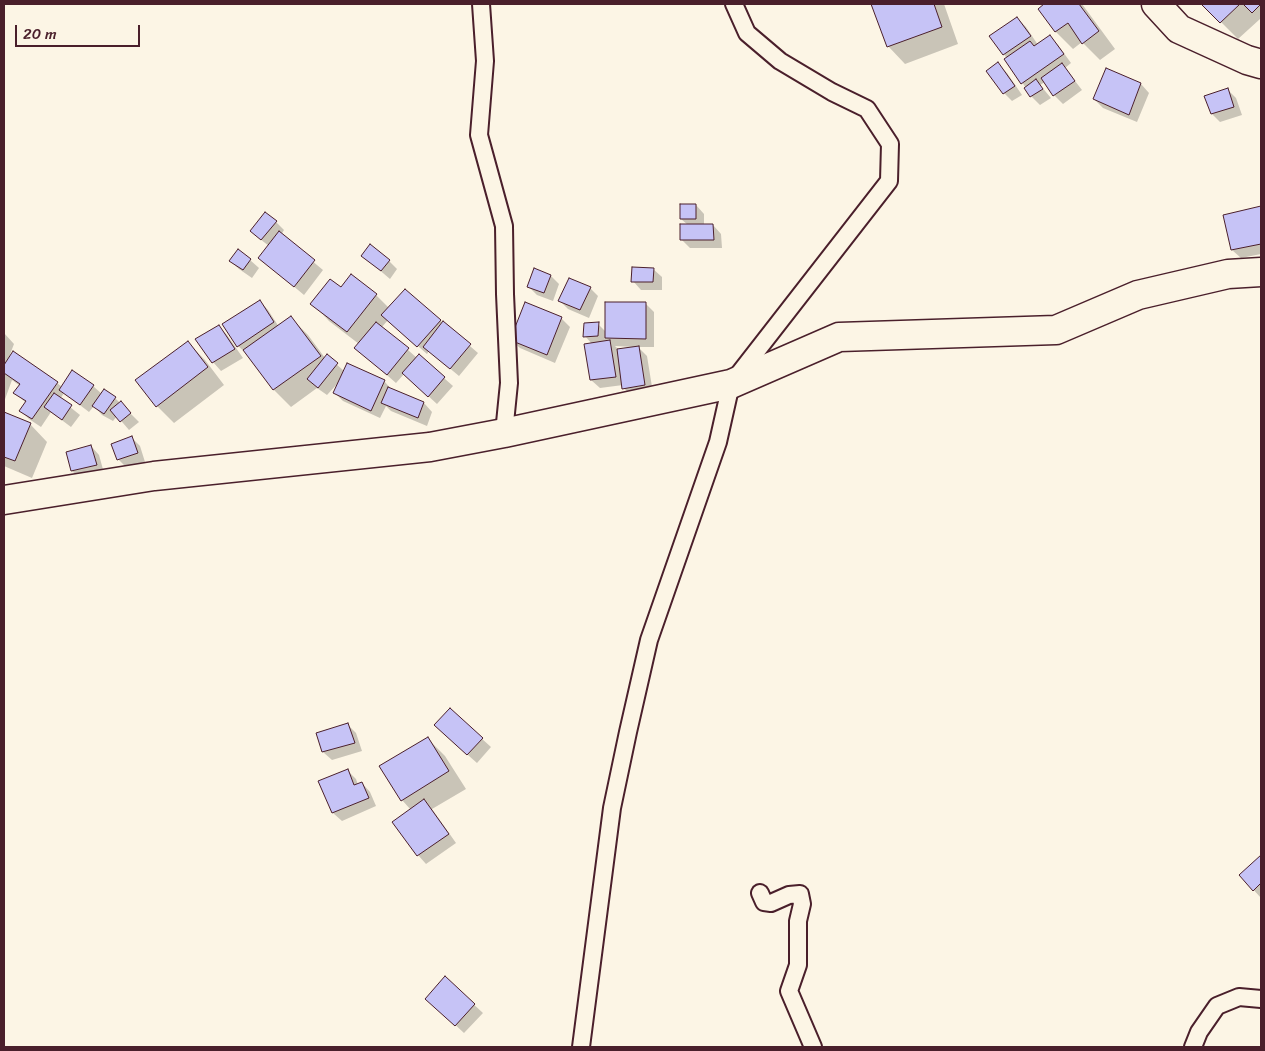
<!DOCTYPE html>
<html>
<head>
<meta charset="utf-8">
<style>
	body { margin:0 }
	#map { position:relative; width:1265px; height:1051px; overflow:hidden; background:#fcf5e5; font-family:Sriracha,sans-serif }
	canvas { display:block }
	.frame { position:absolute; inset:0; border:5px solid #4a1f2b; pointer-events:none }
	.scale { position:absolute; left:15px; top:25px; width:125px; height:22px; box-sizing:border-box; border:2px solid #4a1f2b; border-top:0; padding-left:6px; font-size:15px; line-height:18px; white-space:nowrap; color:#4a1f2b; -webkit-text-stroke:4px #fcf5e5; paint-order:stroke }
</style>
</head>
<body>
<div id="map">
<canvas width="1265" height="1051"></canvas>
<div class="frame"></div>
<div class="scale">20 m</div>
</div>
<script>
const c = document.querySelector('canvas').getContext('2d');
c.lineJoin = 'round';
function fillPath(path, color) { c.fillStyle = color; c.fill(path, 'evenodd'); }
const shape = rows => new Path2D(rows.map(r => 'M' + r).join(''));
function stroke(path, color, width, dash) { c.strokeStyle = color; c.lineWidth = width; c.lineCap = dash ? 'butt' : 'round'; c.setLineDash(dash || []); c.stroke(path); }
const shadow = shape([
	[872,4,944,4,958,44,905,64,888,46],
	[1047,4,1082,4,1115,49,1100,60,1082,42,1073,49,1055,31,1039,9],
	[1203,4,1261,4,1261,20,1260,19,1238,39],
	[1017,18,1026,27,1038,45,1050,37,1058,45,1071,63,1065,68,1082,90,1063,104,1054,95,1045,82,1040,85,1051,98,1040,105,1031,96,1004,54],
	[998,64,1007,73,1022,95,1012,101,1004,93],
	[1107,70,1141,84,1149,93,1137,122,1103,108,1094,99],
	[1227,89,1236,98,1242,115,1220,122,1212,114],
	[696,205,704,214,704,225,713,225,721,234,722,248,690,248,681,239,688,225,681,219],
	[1261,208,1261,254,1241,258,1232,250,1225,216],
	[276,222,284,230,281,235,323,270,304,295,260,258,269,246,260,239],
	[363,256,389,261,397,269,390,279],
	[250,260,259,268,252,278,239,269,230,261],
	[653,269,662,277,662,290,641,290,633,281],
	[535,270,551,276,559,284,553,301,537,295,528,286],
	[352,276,376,295,389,308,405,290,478,353,459,376,429,351,427,354,388,320,382,327,417,358,419,356,453,386,437,404,404,374,396,383,365,356,359,344,329,321,312,303,341,289],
	[590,288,598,296,589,318,568,309,560,301],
	[260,301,268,310,279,327,291,318,308,335,325,358,327,356,344,371,347,364,384,381,393,391,424,403,432,412,427,426,391,411,386,406,380,418,343,401,334,392,338,383,327,395,317,388,291,407,274,390,247,354,238,346],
	[645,303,654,312,654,347,638,347,647,356,653,393,632,397,624,388,623,385,600,388,591,380,592,344,585,336,598,324,606,332],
	[615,346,633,347,633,348,619,350],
	[561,318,570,327,555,363,520,348,511,340],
	[219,326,227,335,243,358,221,371,213,362],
	[4,333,14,344,9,357,57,383,62,387,93,386,102,394,115,398,139,422,129,430,117,416,113,421,102,415,94,406,89,412,64,393,60,399,80,415,71,427,51,412,41,427,29,419,21,411,26,403,15,393,20,386,12,380,4,402],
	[187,342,205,360,224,385,174,423,157,406],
	[4,413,30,424,47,442,32,478,4,466],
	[132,438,140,446,145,462,127,468,118,459],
	[91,446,99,455,104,473,81,479,72,471],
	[450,710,491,747,477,763,444,734],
	[348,725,356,733,362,751,332,760,323,752,317,734],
	[428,739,445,756,466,789,432,809,456,843,426,864,418,855,411,810,402,800],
	[347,770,356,779,358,785,362,783,370,792,376,806,342,821,333,813,320,782],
	[1261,857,1261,898,1240,875],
	[445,978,483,1013,464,1033,436,1007]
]);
const building = shape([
	[871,4,934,4,942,27,887,47,871,4],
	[1044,4,1079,4,1099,31,1082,44,1068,23,1055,32,1038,9,1044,4],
	[1201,4,1240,4,1220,23,1201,4],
	[1246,4,1261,4,1252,13,1244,5,1246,4],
	[1017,17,1031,36,1003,55,989,36,1017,17],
	[1050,35,1064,54,1021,84,1004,59,1030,41,1034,46,1050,35],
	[998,62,1015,86,1003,94,986,71,998,62],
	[1062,63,1075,81,1053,96,1041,78,1062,63],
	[1106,68,1141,83,1129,115,1093,99,1106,68],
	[1036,79,1043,89,1030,97,1024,88,1036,79],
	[1228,88,1234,107,1211,114,1204,96,1228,88],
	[680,204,696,204,696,219,680,219,680,204],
	[1261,206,1261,244,1231,250,1223,215,1261,206],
	[265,212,277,221,261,240,250,231,265,212],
	[680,224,713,224,714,240,680,240,680,224],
	[279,231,315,260,294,287,258,258,279,231],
	[370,244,390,260,381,271,361,256,370,244],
	[238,249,251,259,243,270,229,261,238,249],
	[632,267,654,268,653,282,631,282,632,267],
	[534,268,551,275,544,293,527,287,534,268],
	[351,274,377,294,347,332,310,304,330,279,341,287,351,274],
	[569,278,591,287,580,310,558,301,569,278],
	[405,289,441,320,417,347,381,315,405,289],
	[260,300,274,322,237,347,222,324,260,300],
	[525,302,562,317,547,355,510,340,525,302],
	[605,302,646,302,646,339,605,338,605,302],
	[291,316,321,356,273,390,243,350,291,316],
	[443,321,471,344,450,369,423,347,443,321],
	[376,322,409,348,387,375,354,348,376,322],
	[599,322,598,336,583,337,584,323,599,322],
	[219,325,235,349,212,363,195,339,219,325],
	[610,340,616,377,590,380,584,344,610,340],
	[188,341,208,367,156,407,135,380,188,341],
	[639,346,645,385,622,389,617,349,639,346],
	[13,351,58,382,32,419,19,411,26,401,13,393,20,384,4,373,4,365,13,351],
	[327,354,338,363,318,388,307,379,327,354],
	[419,354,445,377,428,397,402,373,419,354],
	[347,363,385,380,371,411,333,393,347,363],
	[72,370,94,385,80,405,59,390,72,370],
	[388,387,424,402,418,418,381,403,388,387],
	[104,389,116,397,104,414,92,406,104,389],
	[54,393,72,405,62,420,44,407,54,393],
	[121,401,131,413,120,422,110,410,121,401],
	[4,412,31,423,15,461,4,457,4,412],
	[132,436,138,453,117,460,111,444,132,436],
	[91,445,97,465,71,471,66,452,91,445],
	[450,708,483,738,467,755,434,725,450,708],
	[348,723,355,743,322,752,316,733,348,723],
	[428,737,449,771,401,801,379,766,428,737],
	[348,769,354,785,362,782,369,798,332,813,318,781,348,769],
	[424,799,449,834,417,856,392,822,424,799],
	[1261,855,1261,883,1253,891,1239,875,1261,855],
	[445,976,475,1004,455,1026,425,999,445,976]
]);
const service = shape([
	[481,4,485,61,479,135,504,226,505,294,509,383,504,433],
	[760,893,764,902,771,903,789,895,800,894,802,904,798,921,798,965,789,991,813,1047],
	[581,1047,612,808,628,732,649,640,718,442,731,384,889,181,890,144,867,109,832,92,780,61,747,33,734,4],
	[1193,1047,1199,1032,1217,1006,1239,997,1261,999]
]);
const minor = shape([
	[1156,4,1179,29,1247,60,1261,64],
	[4,500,154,476,430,447,504,433,731,384,839,337,1056,330,1138,295,1228,274,1261,272]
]);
fillPath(shadow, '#0003');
fillPath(building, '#c6c3f6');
stroke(building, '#4a1f2b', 1);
stroke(service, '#4a1f2b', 20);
stroke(minor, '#4a1f2b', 31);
stroke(service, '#fcf5e5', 16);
stroke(minor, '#fcf5e5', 28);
</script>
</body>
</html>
